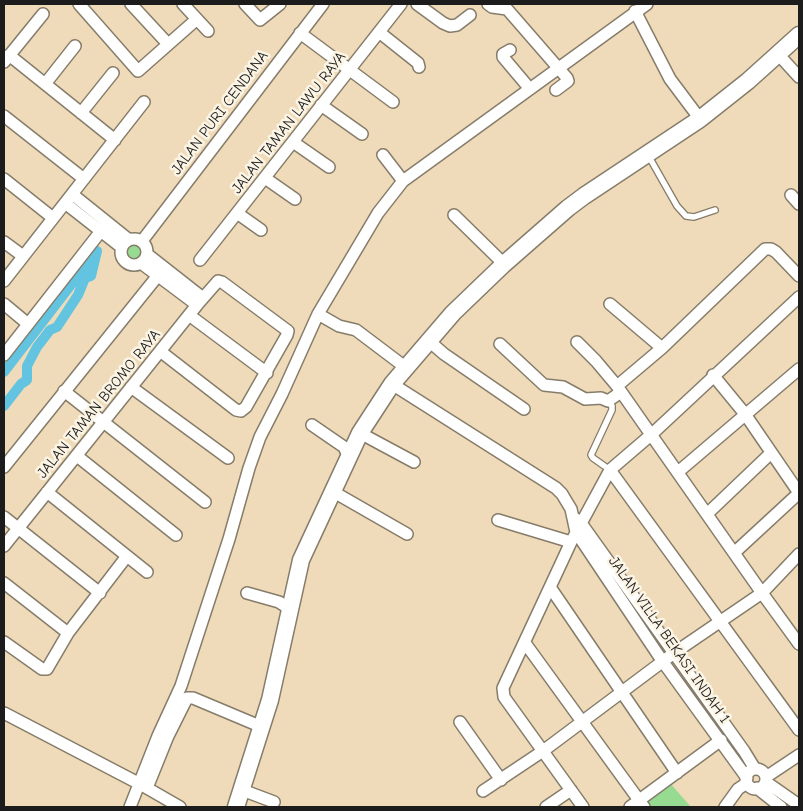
<!DOCTYPE html>
<html>
<head>
<meta charset="utf-8">
<style>
	body { margin:0 }
	#map { position:relative; width:803px; height:811px; overflow:hidden; background:#efdbb9; font-family:"Comic Neue",sans-serif }
	canvas { display:block }
	.frame { position:absolute; inset:0; border:5px solid #1c1c1c; pointer-events:none }
</style>
</head>
<body>
<div id="map">
<canvas width="803" height="811"></canvas>
<div class="frame"></div>
</div>
<script>
const c = document.querySelector('canvas').getContext('2d');
c.lineJoin = 'round';
function fillPath(path, color) { c.fillStyle = color; c.fill(path, 'evenodd'); }
const shape = rows => new Path2D(rows.map(r => 'M' + r).join(''));
function stroke(path, color, width, dash) { c.strokeStyle = color; c.lineWidth = width; c.lineCap = dash ? 'butt' : 'round'; c.setLineDash(dash || []); c.stroke(path); }
function drawText(font, color, halo, rows, align = 'center') {
  c.font = font + ' "Comic Neue",sans-serif'; c.lineWidth = 5; c.setLineDash([]); c.textBaseline = 'middle'; c.strokeStyle = halo; c.fillStyle = color; for (const [text, x, y, turn = 0] of rows) {
    c.save(); c.translate(x, y); c.rotate((+turn || 0) * Math.PI / 180); c.textAlign = isNaN(turn) ? turn : align; if (halo) c.strokeText(text, 0, 0); c.fillText(text, 0, 0); c.restore();
  }
}
const green = shape([
	[72,194,131,238,138,239,144,243,147,254,138,264,129,264,126,262,121,256,120,251,65,203],
	[670,783,691,807,650,807,644,800]
]);
const canal = shape([
	[4,372,97,251,91,276,85,278,78,295,57,327,50,330,37,347,27,366,27,380,21,384,4,406]
]);
const lane = shape([
	[648,155,677,206,686,216,694,217,715,210],
	[608,401,612,406,612,410,591,455,593,458,610,470]
]);
const street = shape([
	[79,4,138,71,197,19],
	[131,4,168,44],
	[183,4,208,31],
	[245,4,260,20,280,4],
	[417,4,443,23,450,26,457,25,470,15],
	[488,4,492,7,507,9,567,78,568,81,556,90],
	[635,11,670,79,700,119],
	[379,32,418,63,419,67],
	[300,33,393,102],
	[510,50,503,54,503,57,530,89],
	[778,54,799,77],
	[9,55,115,140],
	[4,62,43,14],
	[45,84,75,46],
	[321,105,362,134],
	[81,113,113,73],
	[4,116,84,179],
	[293,142,329,167],
	[383,155,403,181],
	[265,178,295,199],
	[4,179,53,218],
	[72,194,128,239],
	[791,195,799,204],
	[65,203,121,247],
	[237,213,261,230],
	[454,215,504,264],
	'121 252a13 13 0 1 1 26 0a13 13 0 1 1-26 0Z',
	[142,241,323,4],
	[4,242,23,256],
	[147,254,203,298],
	[200,260,401,4],
	[141,263,197,305],
	[4,281,144,102],
	[4,304,28,324],
	[610,304,662,348],
	[318,314,339,326,356,330,405,367],
	[189,315,267,373],
	[429,341,444,354,524,409],
	[577,342,596,361,617,386,762,593,799,644],
	[500,344,544,385,563,387,585,399,601,398,608,401,621,392],
	[4,355,101,231],
	[713,375,745,414,799,493],
	[392,384,556,488,562,494,571,509,576,532,663,662,747,778],
	[617,386,662,348,765,249,771,249,776,252,799,276],
	[131,387,228,458],
	[64,391,205,502],
	[312,425,344,447,349,457],
	[360,433,414,462],
	[77,456,176,535],
	[4,467,164,268],
	[610,470,799,730],
	[678,472,799,369],
	[332,491,407,534],
	[47,492,147,572],
	[707,514,771,453],
	[4,517,100,593],
	[576,519,581,523,744,751,755,769],
	[498,520,571,542],
	[4,546,197,305,218,281,222,282,288,331,287,335,246,407,241,411,236,410,160,351],
	[734,553,799,493],
	[4,583,68,633],
	[550,587,677,773],
	[247,593,279,602,290,609],
	[4,642,42,669,47,669,68,633,127,556],
	[525,643,644,807],
	[4,713,140,784,180,807],
	[460,722,501,780],
	'746 779a10 10 0 1 1 20 0a10 10 0 1 1-20 0Z',
	[766,777,799,755],
	[766,782,799,805],
	[147,788,168,736,187,698,193,698,262,727],
	[757,788,781,807],
	[242,790,274,802],
	[483,791,543,751,674,653,762,593,799,554],
	[130,807,158,736,181,686,229,539,249,468,260,437,282,394,318,314,378,213,403,181,647,4],
	[546,807,571,790],
	[583,807,504,697,503,688,571,542,610,470,652,434,799,297],
	[630,807,721,740],
	[725,807,738,789,747,783]
]);
const secondary = shape([
	[236,807,270,700,301,560,360,433,392,384,453,313,504,264,568,208,584,196,700,119,748,81,799,35]
]);
const streetNames = [
	["JALAN PURI CENDANA",220,113,-53],
	["JALAN TAMAN LAWU RAYA",289,123,-52],
	["JALAN TAMAN BROMO RAYA",99,404,-51],
	["JALAN VILLA BEKASI INDAH 1",669,640,55]
];
fillPath(green, '#97db93');
stroke(canal, '#62c4e0', 10);
stroke(lane, '#867c6a', 8);
stroke(street, '#867c6a', 14);
stroke(secondary, '#867c6a', 19);
stroke(lane, '#fff', 5.5);
stroke(street, '#fff', 11);
stroke(secondary, '#fff', 16);
drawText('15px', '#1c1c1c', '#fcf5e5', streetNames);
</script>
</body>
</html>
